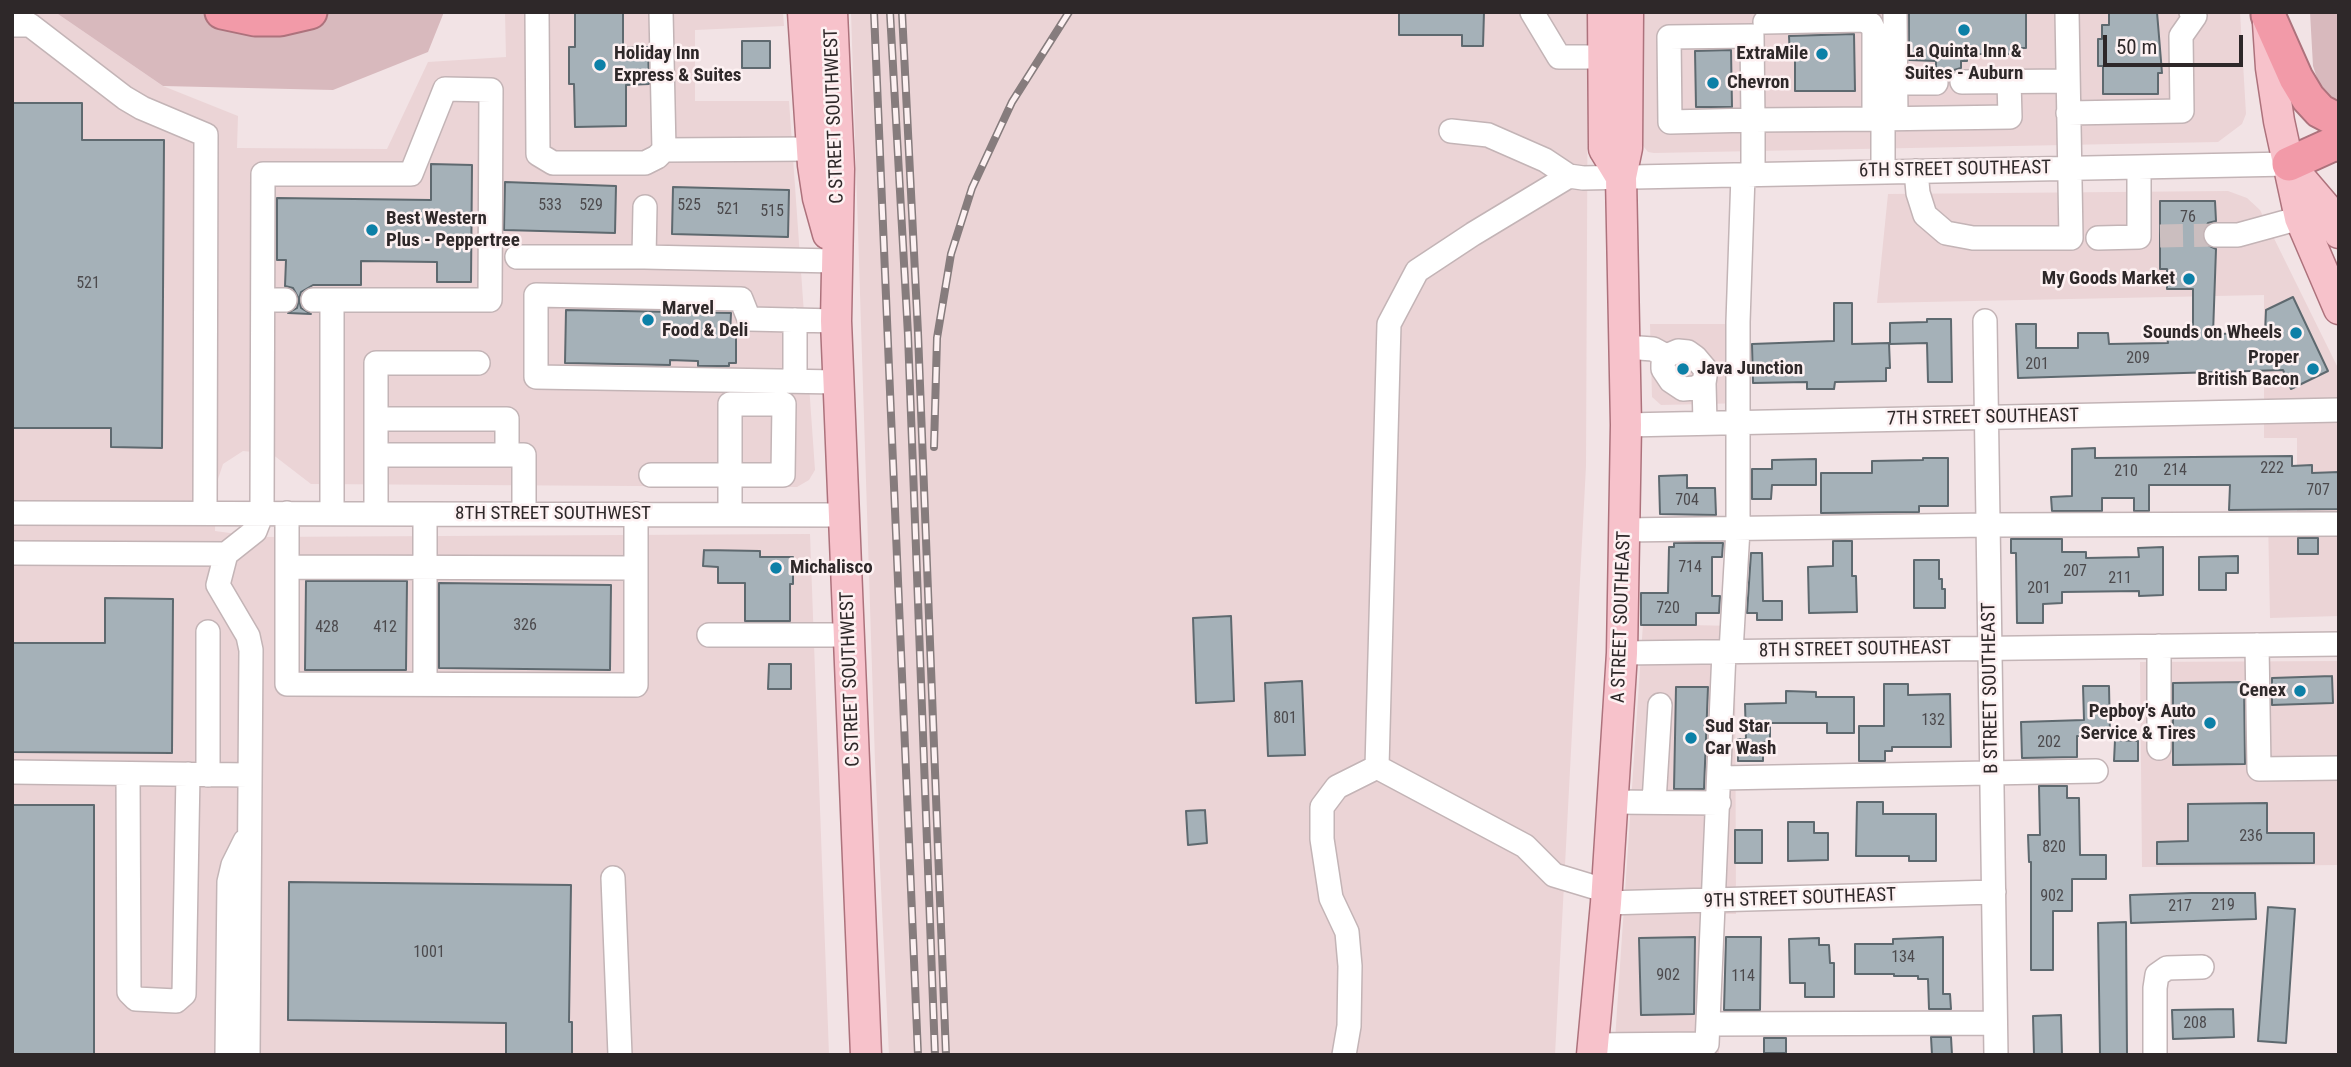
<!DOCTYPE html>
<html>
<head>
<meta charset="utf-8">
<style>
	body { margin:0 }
	#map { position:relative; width:2351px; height:1067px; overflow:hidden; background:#f2e3e5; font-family:"Roboto Condensed",sans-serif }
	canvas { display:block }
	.frame { position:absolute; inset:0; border:14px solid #2e2829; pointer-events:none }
	.scale { position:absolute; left:2103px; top:35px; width:140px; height:32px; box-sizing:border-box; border:4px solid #2e2829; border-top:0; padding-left:9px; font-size:21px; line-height:24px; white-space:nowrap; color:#2e2829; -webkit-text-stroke:5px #fdf1f2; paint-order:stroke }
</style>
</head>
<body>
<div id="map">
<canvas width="2351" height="1067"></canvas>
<div class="frame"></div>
<div class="scale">50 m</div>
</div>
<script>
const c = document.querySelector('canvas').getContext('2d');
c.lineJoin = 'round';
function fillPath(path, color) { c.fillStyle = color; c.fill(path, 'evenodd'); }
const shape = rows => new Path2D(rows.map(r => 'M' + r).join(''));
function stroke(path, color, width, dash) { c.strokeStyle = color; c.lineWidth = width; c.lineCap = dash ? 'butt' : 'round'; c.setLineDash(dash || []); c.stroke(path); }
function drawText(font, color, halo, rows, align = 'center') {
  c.font = font + ' "Roboto Condensed",sans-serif'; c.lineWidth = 5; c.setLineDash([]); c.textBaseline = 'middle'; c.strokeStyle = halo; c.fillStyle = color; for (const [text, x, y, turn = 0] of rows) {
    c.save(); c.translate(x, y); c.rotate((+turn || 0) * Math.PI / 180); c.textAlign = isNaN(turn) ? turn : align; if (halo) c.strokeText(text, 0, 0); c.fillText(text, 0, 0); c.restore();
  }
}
const built = shape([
	[12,12,55,12,163,86,238,116,237,148,387,149,428,62,506,57,505,12,783,12,784,26,695,30,695,101,789,101,815,470,809,480,797,487,311,484,272,454,243,451,223,464,216,485,215,531,259,537,810,534,829,1055,12,1055],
	[851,12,1588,12,1586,466,1555,1055,889,1055,875,762],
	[1638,12,2240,12,2246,114,2242,124,2218,142,1654,153,1648,152,1640,142],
	[2228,191,2247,198,2260,210,2339,370,2339,616,2270,618,2268,518,2297,518,2297,438,2264,438,2264,295,1877,303,1888,194],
	[1650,324,1746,324,1747,403,1661,405,1652,397],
	[1643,624,1735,626,1736,914,1720,914,1719,1055,1614,1055],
	[2339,661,2339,865,2142,867,2140,662]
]);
const green = shape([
	[55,12,444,12,428,52,333,90,163,86],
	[2310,12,2339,12,2339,106,2319,84,2313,66]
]);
const building = shape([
	[575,12,623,12,623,48,648,47,649,84,626,85,626,126,575,127,574,84,569,84,569,47,575,47,575,12],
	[1399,12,1484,12,1483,46,1462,46,1462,35,1399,35,1399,12],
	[1909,12,2026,12,2026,48,2019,48,2019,54,1967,54,1967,61,1961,61,1961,68,1954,70,1949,78,1944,71,1936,69,1936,61,1909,60,1909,12],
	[2109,12,2157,12,2162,73,2158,73,2158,94,2103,94,2103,66,2098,66,2098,39,2102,39,2102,25,2109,25,2109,12],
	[1854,34,1855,91,1795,91,1795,59,1790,59,1789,36,1854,34],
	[742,41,770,41,770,68,742,68,742,41],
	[1731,50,1732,107,1696,107,1695,51,1731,50],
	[12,103,82,103,82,140,164,140,162,448,111,447,111,428,12,428,12,103],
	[431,164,472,165,471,282,437,282,437,262,361,261,361,285,313,285,301,292,299,299,301,308,311,314,288,313,297,308,299,299,293,288,285,286,286,260,277,260,277,198,431,200,431,164],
	[505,182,616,186,615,233,504,230,505,182],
	[673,187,789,190,788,237,672,234,673,187],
	[2160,201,2215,201,2216,221,2208,223,2202,234,2204,243,2216,249,2213,334,2265,333,2266,310,2293,297,2328,371,2291,389,2283,370,2018,378,2016,324,2036,324,2036,348,2078,348,2078,333,2108,333,2109,344,2168,343,2167,337,2193,336,2193,289,2167,289,2167,269,2160,269,2160,201],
	[1834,303,1852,303,1852,344,1889,343,1890,368,1886,368,1886,381,1835,382,1834,389,1807,389,1807,382,1753,383,1752,344,1834,341,1834,303],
	[566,310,731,313,730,335,736,335,736,363,729,363,729,366,698,366,698,361,670,360,670,365,565,363,566,310],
	[1927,319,1951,319,1952,382,1928,382,1927,343,1890,344,1890,323,1927,322,1927,319],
	[2095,448,2095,458,2292,456,2292,466,2312,465,2312,473,2339,472,2339,509,2229,510,2230,485,2149,485,2149,511,2134,511,2134,498,2102,498,2102,511,2052,511,2051,497,2072,496,2072,449,2095,448],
	[1923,458,1948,458,1948,506,1919,506,1919,512,1821,513,1821,473,1872,473,1872,461,1923,460,1923,458],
	[1816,459,1816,485,1772,485,1771,499,1752,499,1752,469,1772,469,1772,460,1816,459],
	[1687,475,1687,488,1715,488,1716,515,1660,514,1659,476,1687,475],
	[2298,538,2318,538,2318,554,2298,554,2298,538],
	[2011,539,2062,539,2062,552,2086,552,2086,558,2139,557,2138,548,2163,547,2163,595,2139,596,2139,591,2062,592,2062,603,2043,604,2043,623,2017,623,2016,553,2011,553,2011,539],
	[1833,541,1852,541,1852,576,1856,576,1857,612,1809,613,1808,567,1833,566,1833,541],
	[1674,543,1723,543,1722,557,1712,557,1712,596,1720,596,1719,613,1696,613,1696,625,1641,625,1641,593,1668,593,1669,547,1674,547,1674,543],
	[704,550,760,551,760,557,793,557,793,584,790,584,790,621,745,621,745,583,718,583,718,567,703,566,704,550],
	[1751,553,1762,553,1763,601,1782,601,1782,620,1757,620,1757,613,1747,613,1751,553],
	[2238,556,2238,573,2226,573,2226,590,2199,590,2199,557,2238,556],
	[1914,560,1939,560,1939,579,1942,579,1942,589,1945,589,1945,608,1914,608,1914,560],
	[306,581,407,581,406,670,305,670,306,581],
	[439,583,611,585,610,670,439,668,439,583],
	[105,598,173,599,172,753,12,752,12,643,105,643,105,598],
	[1231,616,1234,701,1196,703,1193,618,1231,616],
	[769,664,791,664,791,689,768,689,769,664],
	[2332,676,2333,703,2272,705,2272,678,2332,676],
	[1302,681,1305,755,1268,756,1265,683,1302,681],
	[2244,682,2245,764,2173,765,2173,683,2244,682],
	[1884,684,1908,684,1908,695,1950,694,1951,747,1892,747,1892,751,1885,751,1885,761,1859,761,1859,726,1884,726,1884,684],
	[2083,686,2109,686,2110,736,2077,736,2077,757,2022,758,2021,722,2084,720,2083,686],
	[1676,687,1708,687,1704,789,1674,789,1676,687],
	[1786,691,1816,692,1816,697,1854,697,1854,733,1827,733,1827,723,1770,723,1770,742,1763,742,1763,761,1738,761,1738,739,1746,739,1745,704,1786,703,1786,691],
	[2115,740,2138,741,2138,761,2114,761,2115,740],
	[2039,786,2067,786,2067,798,2079,798,2080,855,2106,855,2106,879,2072,879,2072,911,2053,911,2053,970,2031,970,2031,862,2029,862,2028,835,2040,835,2039,786],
	[1857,802,1883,802,1883,814,1936,814,1936,861,1909,861,1909,856,1856,856,1857,802],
	[2267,803,2267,833,2314,833,2314,863,2157,864,2157,842,2188,841,2188,804,2267,803],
	[12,805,94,805,94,1055,12,1055,12,805],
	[1205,810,1207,843,1188,845,1186,811,1205,810],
	[1788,822,1814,822,1814,833,1828,833,1828,860,1788,861,1788,822],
	[1735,830,1762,830,1762,863,1735,863,1735,830],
	[289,882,571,885,569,1022,572,1022,572,1055,506,1055,506,1023,288,1020,289,882],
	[2192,893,2255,893,2256,919,2131,923,2130,895,2192,893],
	[2268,907,2295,909,2286,1043,2258,1041,2268,907],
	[2126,922,2127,1055,2100,1055,2098,923,2126,922],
	[1695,937,1694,1014,1641,1015,1639,938,1695,937],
	[1726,937,1761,937,1760,1010,1724,1010,1726,937],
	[1943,937,1943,994,1950,994,1951,1009,1929,1009,1928,979,1918,979,1918,976,1894,976,1894,974,1855,974,1855,944,1893,944,1893,939,1943,937],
	[1819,938,1819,945,1829,945,1830,963,1834,963,1834,997,1805,997,1805,983,1790,983,1789,939,1819,938],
	[2233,1009,2234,1037,2173,1039,2172,1010,2233,1009],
	[2061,1015,2062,1055,2034,1055,2033,1016,2061,1015],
	[1931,1037,1951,1037,1952,1055,1932,1055,1931,1037],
	[1764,1038,1786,1038,1786,1053,1764,1053,1764,1038]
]);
const minorTunnel = shape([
	[2160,236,2216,235]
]);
const minor = shape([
	[537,12,538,154,553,163,645,163,657,157,664,150,661,12],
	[1532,12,1559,57,1603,57],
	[1895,12,1896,118],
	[1765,22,1863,20,1871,24,1874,31,1874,119],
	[12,25,30,25,125,98,142,108,206,135,205,513],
	[1962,82,2068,81],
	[1896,83,1936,83],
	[2068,113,2182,111,2181,36,2195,16,2191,12],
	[1883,119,1883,172],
	[1451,131,1488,135,1545,160,1569,176,1583,178,2289,164],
	[664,150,811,149],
	[1916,171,1918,193,1925,215,1946,233,1973,238,2071,238,2067,12],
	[1753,175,1753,120,1752,36,1669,37,1670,122,1753,120,1874,119,2010,117,2009,81],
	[1569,176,1473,234,1417,271,1389,324,1377,767,1525,846,1554,875,1607,891],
	[2216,235,2238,235,2300,218],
	[2098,238,2139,237,2139,167],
	[517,257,644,257,835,261],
	[644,257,645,207],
	[263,300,285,300],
	[795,320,795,381],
	[836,321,749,319,741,299,536,295,536,377,838,382],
	[1985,321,1996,1055],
	[1625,347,1653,349,1666,356],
	[1704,383,1695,388,1683,389,1671,381,1663,369,1663,364,1666,356,1678,351,1688,352,1695,357,1706,370,1704,383,1705,423],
	[376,419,507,419,507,455],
	[1626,425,2339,410],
	[376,455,524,455,524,514],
	[651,475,783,475,784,404,730,404,730,514],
	[12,513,845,515],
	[287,513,287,684,636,685,636,514],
	[332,513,332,300],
	[376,513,376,363,478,363],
	[1624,530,1989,525,2339,524],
	[12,553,226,554],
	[287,567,636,568],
	[208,632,208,775],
	[709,635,850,635],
	[2257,645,2259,769,2339,768],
	[2159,646,2159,748],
	[1731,652,1738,529,1738,322,1743,175],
	[1622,653,2339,644],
	[425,684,425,514],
	[12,772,248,775],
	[128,774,129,992,136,999,176,1001,184,994,188,774],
	[1720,778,2096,771],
	[1613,802,1719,803],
	[1654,802,1660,705],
	[613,878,620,1055],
	[1606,903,1994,892],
	[1709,1024,1995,1023],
	[1593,1045,1707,1044,1724,652],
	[227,1055,229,882,233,865,245,841],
	[248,1055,251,650,248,636,218,585,226,554,255,531,262,513,263,174,411,174,445,89,491,90,490,300,313,300],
	[1344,1055,1349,1026,1350,966,1347,932,1331,898,1322,839,1322,807,1337,787,1377,767],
	[2155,1055,2155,988,2157,975,2167,968,2202,967]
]);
const major = shape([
	[803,12,813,165,818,198,828,234],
	[832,12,839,169,836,321,866,1055],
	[1603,12,1604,149,1621,177],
	[2268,23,2271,68,2279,121,2300,218,2339,309],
	[2291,167,2326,208,2339,233],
	[1592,1055,1606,903,1622,653,1626,425,1621,177,1627,148,1628,12]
]);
const highway = shape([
	[222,12,255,19,280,19,310,12],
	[2268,15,2296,78,2308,98,2320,111,2339,121],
	[2289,164,2331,145,2339,144]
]);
const rail = shape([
	[874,12,918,1055],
	[890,12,908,335,935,1055],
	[902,12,918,333,946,1055],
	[934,447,937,338,951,254,972,188,1012,102,1069,12]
]);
const markers = [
	[1964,30,7,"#0d80a7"],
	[1822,54,7,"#0d80a7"],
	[600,65,7,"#0d80a7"],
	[1713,83,7,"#0d80a7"],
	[372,230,7,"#0d80a7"],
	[2189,279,7,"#0d80a7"],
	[648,320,7,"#0d80a7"],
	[2296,333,7,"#0d80a7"],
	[1683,369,7,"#0d80a7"],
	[2313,369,7,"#0d80a7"],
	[776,568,7,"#0d80a7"],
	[2300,691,7,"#0d80a7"],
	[2210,723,7,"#0d80a7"],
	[1691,738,7,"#0d80a7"]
];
const numberNames = [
	["533",550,206],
	["529",591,206],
	["525",689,206],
	["521",728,210],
	["515",772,212],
	["76",2188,218],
	["521",88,284],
	["209",2138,359],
	["201",2037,365],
	["222",2272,469],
	["214",2175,471],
	["210",2126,472],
	["707",2318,491],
	["704",1687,501],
	["714",1690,568],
	["207",2075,572],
	["211",2120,579],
	["201",2039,589],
	["720",1668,609],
	["326",525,626],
	["428",327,628],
	["412",385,628],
	["801",1285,719],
	["132",1933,721],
	["202",2049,743],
	["236",2251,837],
	["820",2054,848],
	["902",2052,897],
	["219",2223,906],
	["217",2180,907],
	["1001",429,953],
	["134",1903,958],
	["902",1668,976],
	["114",1743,977],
	["208",2195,1024]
];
const poiNames = [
	["La Quinta Inn &",1964,52,"center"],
	["Suites - Auburn",1964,74,"center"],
	["Holiday Inn",614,54],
	["Express & Suites",614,76],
	["ExtraMile",1808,54,"right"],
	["Chevron",1727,83],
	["Best Western",386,219],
	["Plus - Peppertree",386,241],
	["My Goods Market",2175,279,"right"],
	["Marvel",662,309],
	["Food & Deli",662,331],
	["Sounds on Wheels",2282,333,"right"],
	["Proper",2299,358,"right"],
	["British Bacon",2299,380,"right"],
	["Java Junction",1697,369],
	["Michalisco",790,568],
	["Cenex",2286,691,"right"],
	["Pepboy's Auto",2196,712,"right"],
	["Service & Tires",2196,734,"right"],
	["Sud Star",1705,727],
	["Car Wash",1705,749]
];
const streetNames = [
	["C STREET SOUTHWEST",835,116,-92],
	["6TH STREET SOUTHEAST",1955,170,-1],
	["7TH STREET SOUTHEAST",1983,418,-1],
	["8TH STREET SOUTHWEST",553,514],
	["A STREET SOUTHEAST",1622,617,-88],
	["8TH STREET SOUTHEAST",1855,650,-1],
	["C STREET SOUTHWEST",851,679,-92],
	["B STREET SOUTHEAST",1991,688,-91],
	["9TH STREET SOUTHEAST",1800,899,-2]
];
fillPath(built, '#ebd4d6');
fillPath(green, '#d8b9bd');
fillPath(building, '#a5b1b8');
stroke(building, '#5e696f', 2);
stroke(minorTunnel, '#cbbebf', 23, [23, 11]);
stroke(minor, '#c3b4b6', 26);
stroke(major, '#ad727c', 33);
stroke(highway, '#ad727c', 37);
stroke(minor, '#fff', 23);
stroke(major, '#f7c2cb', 30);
stroke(highway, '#f29aa8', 33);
stroke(rail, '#867c7d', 8);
stroke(rail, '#fdf1f2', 5, [16]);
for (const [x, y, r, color] of markers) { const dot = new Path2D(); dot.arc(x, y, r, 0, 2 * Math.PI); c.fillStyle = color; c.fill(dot); stroke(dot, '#fdf1f2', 2.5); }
drawText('16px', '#4c4a4d', null, numberNames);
drawText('bold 19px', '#2e2829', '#fdf1f2', poiNames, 'left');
drawText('19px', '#2e2829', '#fdf1f2', streetNames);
</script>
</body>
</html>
